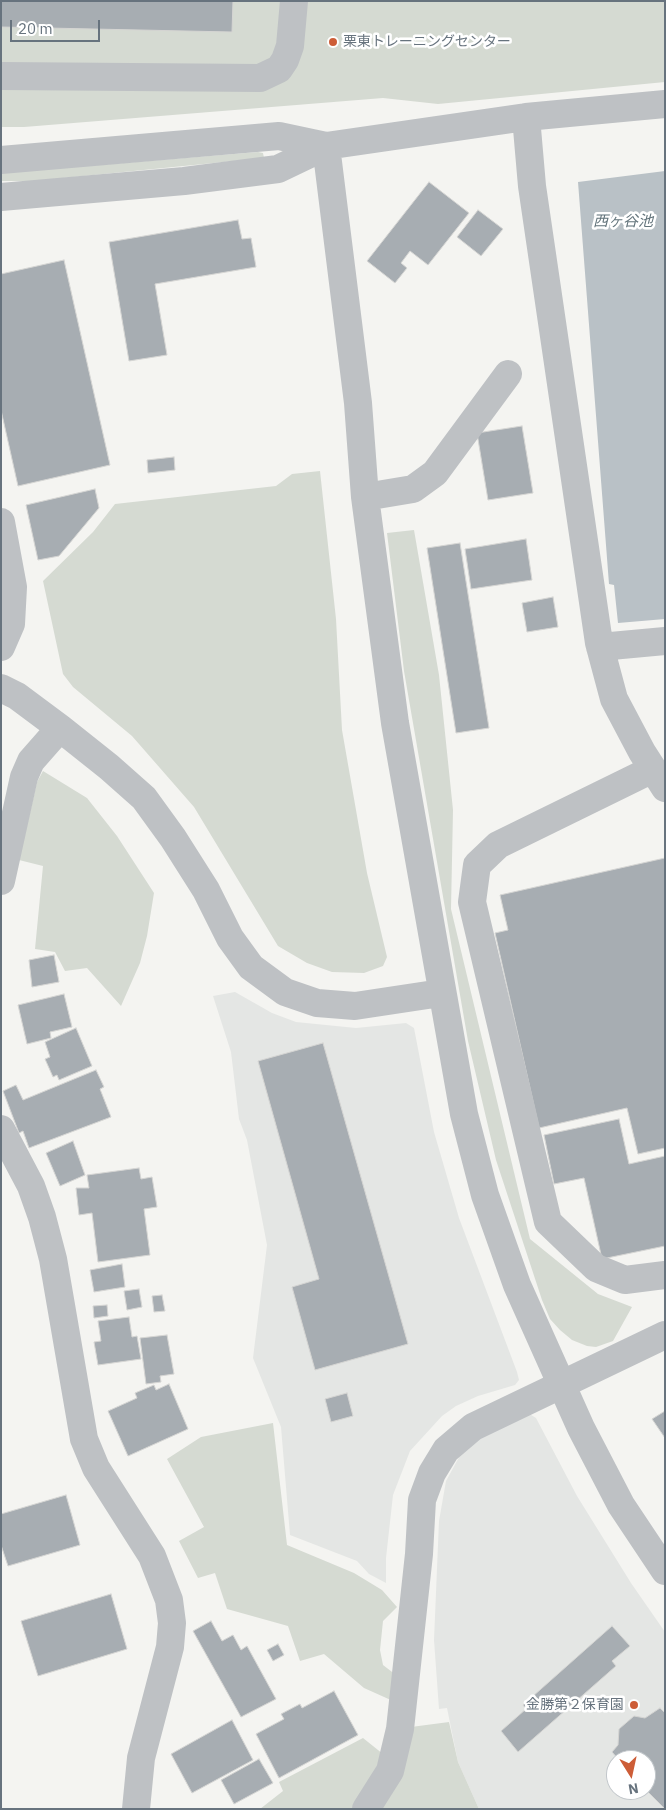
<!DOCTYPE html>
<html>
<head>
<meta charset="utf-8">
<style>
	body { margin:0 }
	#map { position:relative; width:666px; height:1810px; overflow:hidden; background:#f4f4f1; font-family:"IBM Plex Sans",sans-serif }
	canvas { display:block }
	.frame { position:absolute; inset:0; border:2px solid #67737e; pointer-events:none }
	.north { position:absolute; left:606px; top:1750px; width:50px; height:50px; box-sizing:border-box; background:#fff; border:1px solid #c2c7cb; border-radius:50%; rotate:170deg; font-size:14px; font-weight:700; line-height:20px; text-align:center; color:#67737e }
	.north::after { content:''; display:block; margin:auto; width:18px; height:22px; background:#cd5d37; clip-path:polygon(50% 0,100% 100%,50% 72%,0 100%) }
	.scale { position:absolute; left:10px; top:20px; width:90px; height:22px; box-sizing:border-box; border:2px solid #67737e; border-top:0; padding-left:6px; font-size:15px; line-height:18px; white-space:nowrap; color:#67737e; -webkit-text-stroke:4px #fff; paint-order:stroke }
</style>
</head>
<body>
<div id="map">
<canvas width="666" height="1810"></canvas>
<div class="frame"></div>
<div class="north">N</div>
<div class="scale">20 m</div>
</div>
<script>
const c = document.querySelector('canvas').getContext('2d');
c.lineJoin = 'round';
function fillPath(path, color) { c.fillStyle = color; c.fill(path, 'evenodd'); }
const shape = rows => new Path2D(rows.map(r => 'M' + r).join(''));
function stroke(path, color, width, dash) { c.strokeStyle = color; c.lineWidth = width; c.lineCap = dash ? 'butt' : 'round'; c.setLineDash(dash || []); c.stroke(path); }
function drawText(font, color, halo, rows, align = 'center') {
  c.font = font + ' "IBM Plex Sans","Noto Sans JP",sans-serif'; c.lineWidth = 5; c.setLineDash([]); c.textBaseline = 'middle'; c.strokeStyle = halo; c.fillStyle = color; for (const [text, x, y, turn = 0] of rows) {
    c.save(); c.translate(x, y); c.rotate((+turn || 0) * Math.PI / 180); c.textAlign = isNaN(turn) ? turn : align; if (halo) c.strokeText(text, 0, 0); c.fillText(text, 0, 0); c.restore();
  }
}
const built = shape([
	[235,992,272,1013,296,1022,356,1028,406,1023,414,1028,434,1132,459,1218,517,1372,519,1380,515,1385,478,1396,456,1406,442,1416,410,1451,393,1495,386,1558,386,1583,369,1574,357,1561,290,1535,281,1427,253,1358,267,1245,247,1140,239,1119,231,1052,213,996],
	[528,1413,536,1418,577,1496,631,1583,665,1632,665,1809,479,1809,458,1762,447,1708,439,1709,434,1640,439,1521,446,1481,463,1450,488,1431],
	[616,1760,646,1760,646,1790,616,1790]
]);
const green = shape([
	[1,1,665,1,665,82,438,104,383,98,24,127,1,127],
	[258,152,263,153,264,158,33,181,1,181,1,173],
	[320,471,336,619,342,730,367,873,387,957,383,966,364,973,332,972,307,963,278,946,194,807,132,736,73,687,63,674,43,581,93,532,115,504,276,486,292,474],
	[414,530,439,675,453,810,451,909,530,1239,598,1294,632,1307,613,1341,596,1347,587,1346,572,1340,560,1330,550,1319,542,1300,496,1160,468,1041,404,671,387,533],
	[43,771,87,798,117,836,154,893,147,936,140,963,121,1006,87,968,65,971,55,952,35,949,43,866,19,860,37,782],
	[273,1423,287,1545,354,1573,382,1590,397,1607,383,1621,380,1650,383,1665,396,1675,393,1701,364,1688,324,1654,300,1661,288,1626,227,1609,215,1573,198,1578,179,1541,204,1527,167,1459,201,1437],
	[449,1722,458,1762,479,1809,377,1809,411,1727],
	[363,1738,383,1754,356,1809,260,1809,283,1791,279,1782]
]);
const water = shape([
	[665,171,665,619,618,623,614,585,609,584,578,182]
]);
const building = shape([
	[1,1,233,1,232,32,1,27,1,1],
	[429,182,469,213,428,265,410,251,401,263,407,268,395,283,367,261,429,182],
	[478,210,503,229,481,256,457,237,478,210],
	[238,220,242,239,251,238,256,267,155,284,167,355,129,361,109,242,238,220],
	[64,260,110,465,18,486,1,410,1,274,64,260],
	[522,426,533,493,488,500,477,433,522,426],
	[174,457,175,470,148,473,147,460,174,457],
	[95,489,99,508,59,556,38,560,26,505,95,489],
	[526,539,532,580,471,589,465,549,526,539],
	[460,543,489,728,456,733,427,548,460,543],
	[553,597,558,627,527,632,522,603,553,597],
	[665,858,665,1148,638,1154,627,1108,539,1128,495,933,508,930,500,895,665,858],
	[54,955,59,982,32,987,29,960,54,955],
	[64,994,72,1027,50,1032,51,1038,27,1044,18,1005,64,994],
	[76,1028,92,1066,59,1080,57,1075,53,1077,45,1059,50,1057,45,1042,76,1028],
	[323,1043,408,1344,315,1370,292,1287,319,1279,258,1061,323,1043],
	[96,1070,104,1087,100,1089,111,1117,29,1148,23,1131,19,1133,3,1091,16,1085,23,1100,96,1070],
	[619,1119,629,1164,665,1156,665,1246,602,1259,584,1178,554,1184,544,1135,619,1119],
	[73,1141,85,1175,60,1186,46,1153,73,1141],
	[139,1168,141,1179,152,1177,157,1207,144,1209,150,1255,98,1262,92,1213,79,1215,76,1188,89,1188,87,1175,139,1168],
	[122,1264,125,1287,94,1292,90,1270,122,1264],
	[139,1289,142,1307,127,1310,124,1291,139,1289],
	[162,1295,165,1311,154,1312,152,1296,162,1295],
	[107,1305,108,1316,94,1318,93,1306,107,1305],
	[129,1317,132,1337,137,1336,141,1359,98,1365,94,1342,101,1341,98,1321,129,1317],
	[167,1335,174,1374,160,1376,161,1382,146,1384,140,1338,167,1335],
	[169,1384,188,1429,128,1456,108,1411,137,1398,135,1393,154,1385,156,1390,169,1384],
	[347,1393,353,1416,331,1422,325,1399,347,1393],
	[665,1411,665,1438,652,1419,665,1411],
	[66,1495,80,1545,8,1566,1,1545,1,1514,66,1495],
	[111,1594,127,1649,38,1676,21,1621,111,1594],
	[211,1621,222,1641,233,1635,241,1650,247,1646,276,1699,241,1717,193,1631,211,1621],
	[612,1626,630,1646,612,1661,616,1666,518,1752,501,1731,526,1709,523,1705,612,1626],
	[278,1644,284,1655,273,1661,267,1650,278,1644],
	[334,1691,358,1735,279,1778,256,1734,284,1719,281,1714,300,1704,302,1708,334,1691],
	[660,1708,665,1713,665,1809,646,1790,646,1760,619,1760,612,1752,618,1745,619,1729,634,1716,645,1718,660,1708],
	[232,1720,253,1760,192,1793,171,1754,232,1720],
	[259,1759,273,1783,234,1804,221,1780,259,1759]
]);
const minor = shape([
	[1,76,260,78,279,69,285,60,290,46,294,1],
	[526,117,532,186,599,643,614,699,642,752,665,788],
	[326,146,358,403,365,497,395,723,464,1114,485,1195,517,1285,581,1428,621,1505,665,1571],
	[1,160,279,136,326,146],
	[1,197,184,181,278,169,326,146,526,117,665,104],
	[365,497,413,489,435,473,508,374],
	[1,522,13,587,11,624,1,647],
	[600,647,665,641],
	[1,688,17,696,60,728,109,767,144,798,173,838,206,890,230,938,251,967,285,992,317,1003,355,1006,441,993],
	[653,769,498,845,477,865,472,902,548,1222,596,1268,625,1280,665,1275],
	[1,881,24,777,31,761,60,728],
	[1,1129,31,1186,42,1217,53,1259,84,1439,96,1468,152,1556,169,1600,172,1623,170,1647,141,1758,136,1809],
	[366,1809,390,1771,400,1729,419,1554,422,1500,432,1473,446,1450,473,1427,665,1335]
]);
const markers = [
	[333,42,5,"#cd5d37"],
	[634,1705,5,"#cd5d37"]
];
const poiNames = [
	["栗東トレーニングセンター",343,42],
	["金勝第２保育園",624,1705,"right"]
];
const waterNames = [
	["西ヶ谷池",623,222]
];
fillPath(built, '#e4e6e4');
fillPath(green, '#d5dad2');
fillPath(water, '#b9c1c6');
fillPath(building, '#a7adb2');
stroke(building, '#d5d5d3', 1);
stroke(minor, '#bec1c4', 28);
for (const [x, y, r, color] of markers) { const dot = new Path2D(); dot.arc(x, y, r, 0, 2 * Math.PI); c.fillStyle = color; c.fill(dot); stroke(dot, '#fff', 2); }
drawText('14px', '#67737e', '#fff', poiNames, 'left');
drawText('italic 15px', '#63747b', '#fff', waterNames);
</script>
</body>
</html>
